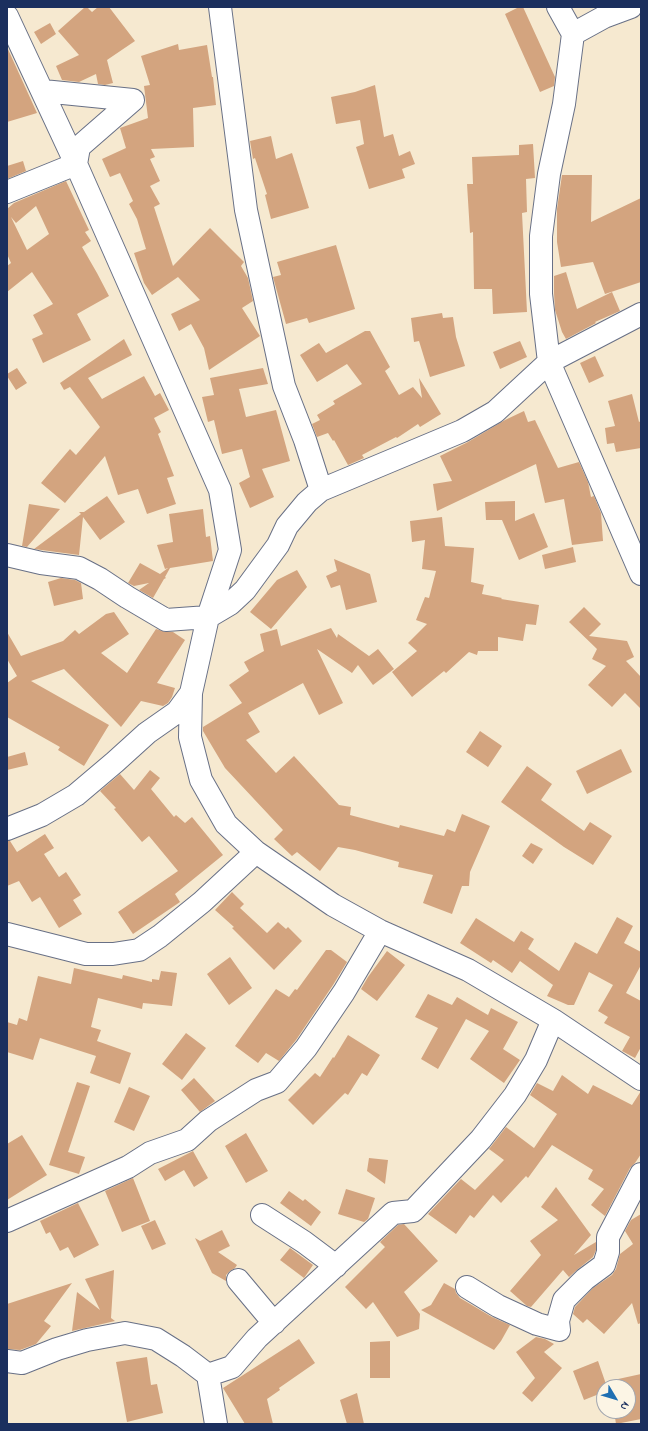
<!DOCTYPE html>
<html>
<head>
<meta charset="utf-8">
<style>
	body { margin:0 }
	#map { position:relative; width:648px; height:1431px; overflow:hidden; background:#f6e9d0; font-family:"Indie Flower",sans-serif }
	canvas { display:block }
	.frame { position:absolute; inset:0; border:8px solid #1b2f5e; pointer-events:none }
	.north { position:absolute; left:596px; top:1379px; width:40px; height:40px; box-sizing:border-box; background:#fcf5e5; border:1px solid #a2a6af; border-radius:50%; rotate:128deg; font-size:11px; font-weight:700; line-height:16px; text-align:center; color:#1b2f5e }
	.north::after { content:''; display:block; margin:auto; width:14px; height:18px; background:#1f6fb2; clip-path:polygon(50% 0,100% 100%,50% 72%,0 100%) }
</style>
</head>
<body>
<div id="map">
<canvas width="648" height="1431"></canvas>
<div class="frame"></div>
<div class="north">N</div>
</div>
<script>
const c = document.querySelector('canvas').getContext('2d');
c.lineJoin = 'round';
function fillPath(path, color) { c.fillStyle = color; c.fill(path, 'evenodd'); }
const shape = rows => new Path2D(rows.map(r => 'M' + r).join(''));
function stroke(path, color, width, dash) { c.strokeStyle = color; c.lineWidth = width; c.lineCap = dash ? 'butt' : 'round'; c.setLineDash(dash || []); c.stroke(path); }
const building = shape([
	[85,7,87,7,92,12,98,7,109,7,135,41,107,60,113,83,105,85,98,84,96,74,79,82,62,80,56,66,79,55,58,31],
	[519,7,523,7,555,77,554,86,540,92,505,14],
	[50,23,56,34,41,44,34,32],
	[178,44,179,50,207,45,212,77,213,77,216,105,193,108,194,147,151,149,155,157,150,159,160,181,150,186,160,204,154,207,173,266,210,228,244,262,241,266,248,278,253,301,242,308,260,336,209,370,204,348,191,324,179,331,171,314,200,300,178,277,152,295,144,283,134,253,146,249,137,219,129,204,133,201,120,173,110,177,102,159,126,148,120,128,148,118,144,86,150,85,141,56],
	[7,47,37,113,7,122],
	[375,85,384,137,393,134,399,156,410,151,415,164,402,169,405,178,369,189,356,147,364,144,360,120,336,124,331,97,355,92],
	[271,136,276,159,292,153,309,208,271,219,265,195,267,194,255,158,253,159,250,141],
	[533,144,535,178,526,179,527,212,522,213,527,312,493,314,492,289,474,289,473,232,470,233,467,184,473,184,472,157,519,155,519,145],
	[23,161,26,171,7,179,7,166],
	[562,175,592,175,591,222,641,198,641,282,605,294,593,262,561,267,557,242,557,209],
	[66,181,89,230,85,232,91,241,82,247,97,273,109,296,77,314,91,340,43,363,32,339,43,334,33,315,53,304,32,272,7,292,7,266,11,263,7,254,7,209,14,203],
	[36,206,49,234,27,250,11,217,16,223],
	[336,245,355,309,309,323,307,318,286,324,273,277,281,275,277,262],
	[566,272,577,309,612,292,620,311,595,322,596,323,566,339,562,332,555,310,554,293,554,276],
	[442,313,443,318,453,317,456,337,465,366,430,377,419,341,414,342,411,318],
	[365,331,370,331,390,367,385,371,399,395,413,387,422,398,419,378,441,414,420,427,418,424,397,438,396,437,362,455,364,458,348,465,334,440,333,441,328,433,317,437,312,424,320,420,317,415,335,404,333,401,362,384,347,364,317,382,300,355,319,343,326,353],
	[124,339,132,355,88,378,102,399,144,376,155,396,160,393,169,410,154,418,161,432,158,434,174,476,167,478,176,504,147,514,138,489,118,495,105,456,65,503,41,483,70,449,76,455,100,427,70,387,64,390,60,383],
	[520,341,527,357,500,369,493,352],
	[595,356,604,376,589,383,580,363],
	[17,368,27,383,16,390,7,376,7,374],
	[263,368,268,384,239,389,246,417,276,410,290,461,262,469,274,497,250,508,239,483,250,477,242,449,222,454,214,420,208,422,202,397,214,395,210,378],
	[632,394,639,422,641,421,641,448,616,452,614,443,607,444,605,428,615,426,608,401],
	[524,411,528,422,535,420,558,468,579,462,588,482,591,497,594,496,601,513,603,541,572,545,564,499,545,503,536,464,437,511,433,484,452,481,440,456,468,442,505,420],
	[107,496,125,522,100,540,83,517,79,555,34,549,81,514,79,512,84,512],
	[515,501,515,521,534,513,548,547,519,560,502,520,486,520,485,502],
	[29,504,60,509,27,547,22,546],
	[203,509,206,537,210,536,213,561,170,568,165,577,166,578,164,579,153,598,139,590,149,583,134,586,128,583,140,563,160,574,168,568,165,569,157,545,173,542,169,514],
	[442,517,445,546,474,548,471,582,484,585,482,594,502,598,501,599,539,605,536,625,526,624,523,641,498,637,498,651,478,651,477,655,469,652,446,673,444,671,412,697,392,672,417,651,408,643,427,624,416,620,425,597,429,598,436,571,422,569,425,540,412,542,410,521],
	[573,547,576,562,545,569,542,555],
	[334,559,370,574,377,602,346,610,340,585,331,588,326,576,337,571],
	[297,570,307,587,271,629,250,612,277,580],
	[61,578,75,580,81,583,83,599,54,606,48,582],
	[584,607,601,624,589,636,627,641,634,657,626,661,641,677,641,709,625,693,612,707,588,685,606,666,592,659,597,649,569,622],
	[114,612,129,634,101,653,127,673,156,629,166,632,173,632,185,640,157,683,175,688,172,697,168,703,163,706,141,701,121,727,64,669,31,681,109,725,84,766,58,750,60,747,7,717,7,683,17,676,7,659,7,632,21,656,63,641,75,630,79,634,106,614],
	[331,628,337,638,338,634,369,656,378,649,394,669,373,685,358,665,352,673,317,649,343,703,319,715,303,683,248,713,260,732,246,740,276,773,294,756,339,805,351,807,350,815,399,828,400,825,444,836,447,829,455,832,462,814,490,826,470,872,469,886,462,886,452,914,423,903,433,875,398,867,399,862,355,850,338,847,320,871,297,852,292,856,274,839,283,830,225,768,203,731,203,727,242,703,229,685,249,671,244,662,264,651,260,634,277,629,281,646],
	[480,731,502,746,488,767,466,752],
	[621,749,632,772,587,794,576,771],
	[25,752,28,765,7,770,7,757],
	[527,766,552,784,541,800,584,831,590,822,612,836,593,865,564,847,501,802],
	[150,770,160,778,151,789,174,817,176,815,185,823,192,817,223,855,175,894,180,902,133,934,118,912,178,871,149,836,142,842,114,809,116,808,100,791,120,774,134,790],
	[45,834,54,848,44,854,59,877,66,872,81,895,73,900,82,914,59,928,40,897,32,902,19,881,7,886,7,841,10,841,17,852],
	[531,843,543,849,533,864,522,856],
	[232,892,244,904,240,908,267,933,278,922,286,929,288,927,302,941,274,970,232,928,234,927,215,910],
	[617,917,633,926,624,943,641,952,641,965,626,993,641,1001,641,1047,635,1058,622,1051,630,1037,604,1023,608,1017,598,1011,613,985,589,972,574,1005,568,1005,547,996,553,985,520,961,512,973,493,960,491,963,460,943,476,918,514,942,521,931,534,939,528,949,559,971,575,942,597,954],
	[326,950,331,950,347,962,333,985,296,1040,279,1061,266,1053,258,1063,235,1046,276,989,289,997,295,989,297,990],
	[387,951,405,965,377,1001,361,989,368,977],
	[230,957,252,988,229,1005,207,974],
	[74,968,122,979,123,975,152,982,152,979,159,980,161,971,177,973,172,1006,143,1003,142,1009,98,998,91,1027,101,1030,97,1041,131,1053,120,1084,90,1073,96,1056,40,1038,33,1060,7,1052,7,1022,17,1025,19,1018,27,1021,38,976,71,984],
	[428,994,452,1005,457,997,488,1015,491,1008,518,1022,503,1049,520,1060,504,1083,470,1059,489,1031,466,1019,438,1069,421,1059,438,1028,415,1017],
	[186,1033,206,1048,182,1080,162,1064],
	[348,1035,380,1055,367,1076,362,1073,348,1095,345,1093,313,1125,288,1100,315,1073,320,1077,333,1057,334,1058],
	[562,1075,588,1094,593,1085,632,1105,641,1091,641,1154,635,1163,630,1168,605,1216,591,1205,604,1189,588,1179,593,1170,552,1145,528,1178,526,1176,501,1203,493,1195,474,1218,470,1215,456,1234,428,1214,461,1179,475,1190,504,1160,489,1149,506,1127,534,1148,557,1114,530,1095,537,1083,553,1091],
	[194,1078,215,1101,200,1112,181,1090],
	[77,1082,90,1086,68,1152,85,1157,79,1174,49,1165],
	[129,1087,150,1096,134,1131,114,1122],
	[246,1133,268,1171,246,1183,225,1146],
	[22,1135,47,1175,7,1200,7,1144],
	[193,1151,208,1178,194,1187,184,1170,165,1181,158,1169],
	[369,1158,388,1160,385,1184,367,1171],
	[133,1178,150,1221,122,1232,105,1191],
	[556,1187,591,1235,574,1255,596,1242,596,1250,593,1257,578,1269,569,1277,563,1270,531,1307,527,1306,510,1291,541,1255,530,1241,558,1220,541,1207],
	[346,1189,375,1198,368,1219,364,1222,338,1214],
	[289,1191,303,1201,305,1199,321,1212,311,1226,280,1203],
	[78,1203,99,1245,74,1258,68,1247,60,1251,50,1232,46,1234,40,1221],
	[641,1214,641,1323,638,1324,632,1303,604,1334,587,1319,583,1323,573,1314,575,1307,593,1288,612,1275,616,1269,620,1254,633,1244,625,1231,631,1220],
	[155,1220,166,1244,152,1250,141,1226],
	[404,1224,438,1261,404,1292,420,1314,419,1329,397,1337,373,1302,366,1309,345,1287,385,1247,380,1242,398,1225],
	[222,1230,230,1246,218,1252,237,1265,235,1268,230,1271,226,1275,226,1281,212,1273,195,1238,200,1241],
	[290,1248,313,1265,304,1278,280,1260],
	[114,1270,111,1318,115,1321,72,1331,77,1292,100,1310,85,1279],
	[72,1283,44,1321,51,1326,36,1344,20,1350,7,1349,7,1304],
	[444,1283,455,1289,456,1293,460,1298,492,1317,510,1325,501,1341,494,1350,421,1310,431,1305],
	[536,1337,545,1339,554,1344,544,1352,562,1368,532,1402,522,1393,535,1378,516,1352],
	[299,1339,315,1363,279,1388,280,1390,267,1399,273,1424,245,1424,223,1388],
	[390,1341,390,1378,370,1378,370,1342],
	[147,1357,151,1385,157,1384,163,1413,127,1422,116,1362],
	[598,1361,607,1387,604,1387,604,1392,584,1400,573,1371],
	[641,1374,641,1419,616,1424,614,1411,628,1411,628,1387,610,1387,609,1381],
	[357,1393,364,1424,347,1424,340,1400]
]);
const minor = shape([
	[220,7,246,210,284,386,305,440,321,490],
	[558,7,573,34,564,104,549,174,541,236,541,294,549,362,641,574],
	[7,16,76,164,220,490,230,550,208,617,191,693,190,737,201,780,226,824,256,852,333,905,380,931,468,970,553,1020,641,1079],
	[573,34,604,17,631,7],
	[7,192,76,164,79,147,133,100,43,91],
	[7,555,41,563,79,568,100,579,127,597,166,620,208,617,230,604,245,590,278,545,287,526,307,502,321,490,462,431,495,412,549,362,641,314],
	[7,829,42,815,76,795,115,762,147,733,177,712,191,693],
	[7,934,86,954,113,954,139,950,160,936,202,902,256,852],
	[262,1215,304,1242,336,1266],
	[7,1221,128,1167,150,1153,187,1140,208,1121,256,1090,277,1082,306,1048,344,992,380,931],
	[238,1280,274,1323],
	[467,1287,498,1306,537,1324,559,1330,558,1321,564,1300,585,1279,604,1265,608,1252,608,1237,641,1174],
	[7,1361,22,1363,57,1349,87,1340,125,1333,156,1339,183,1356,208,1375,216,1424],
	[208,1375,232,1367,257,1338,393,1213,413,1211,481,1139,515,1095,536,1060,553,1020]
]);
fillPath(building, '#d3a47f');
stroke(minor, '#687086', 24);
stroke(minor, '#fff', 22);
</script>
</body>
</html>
